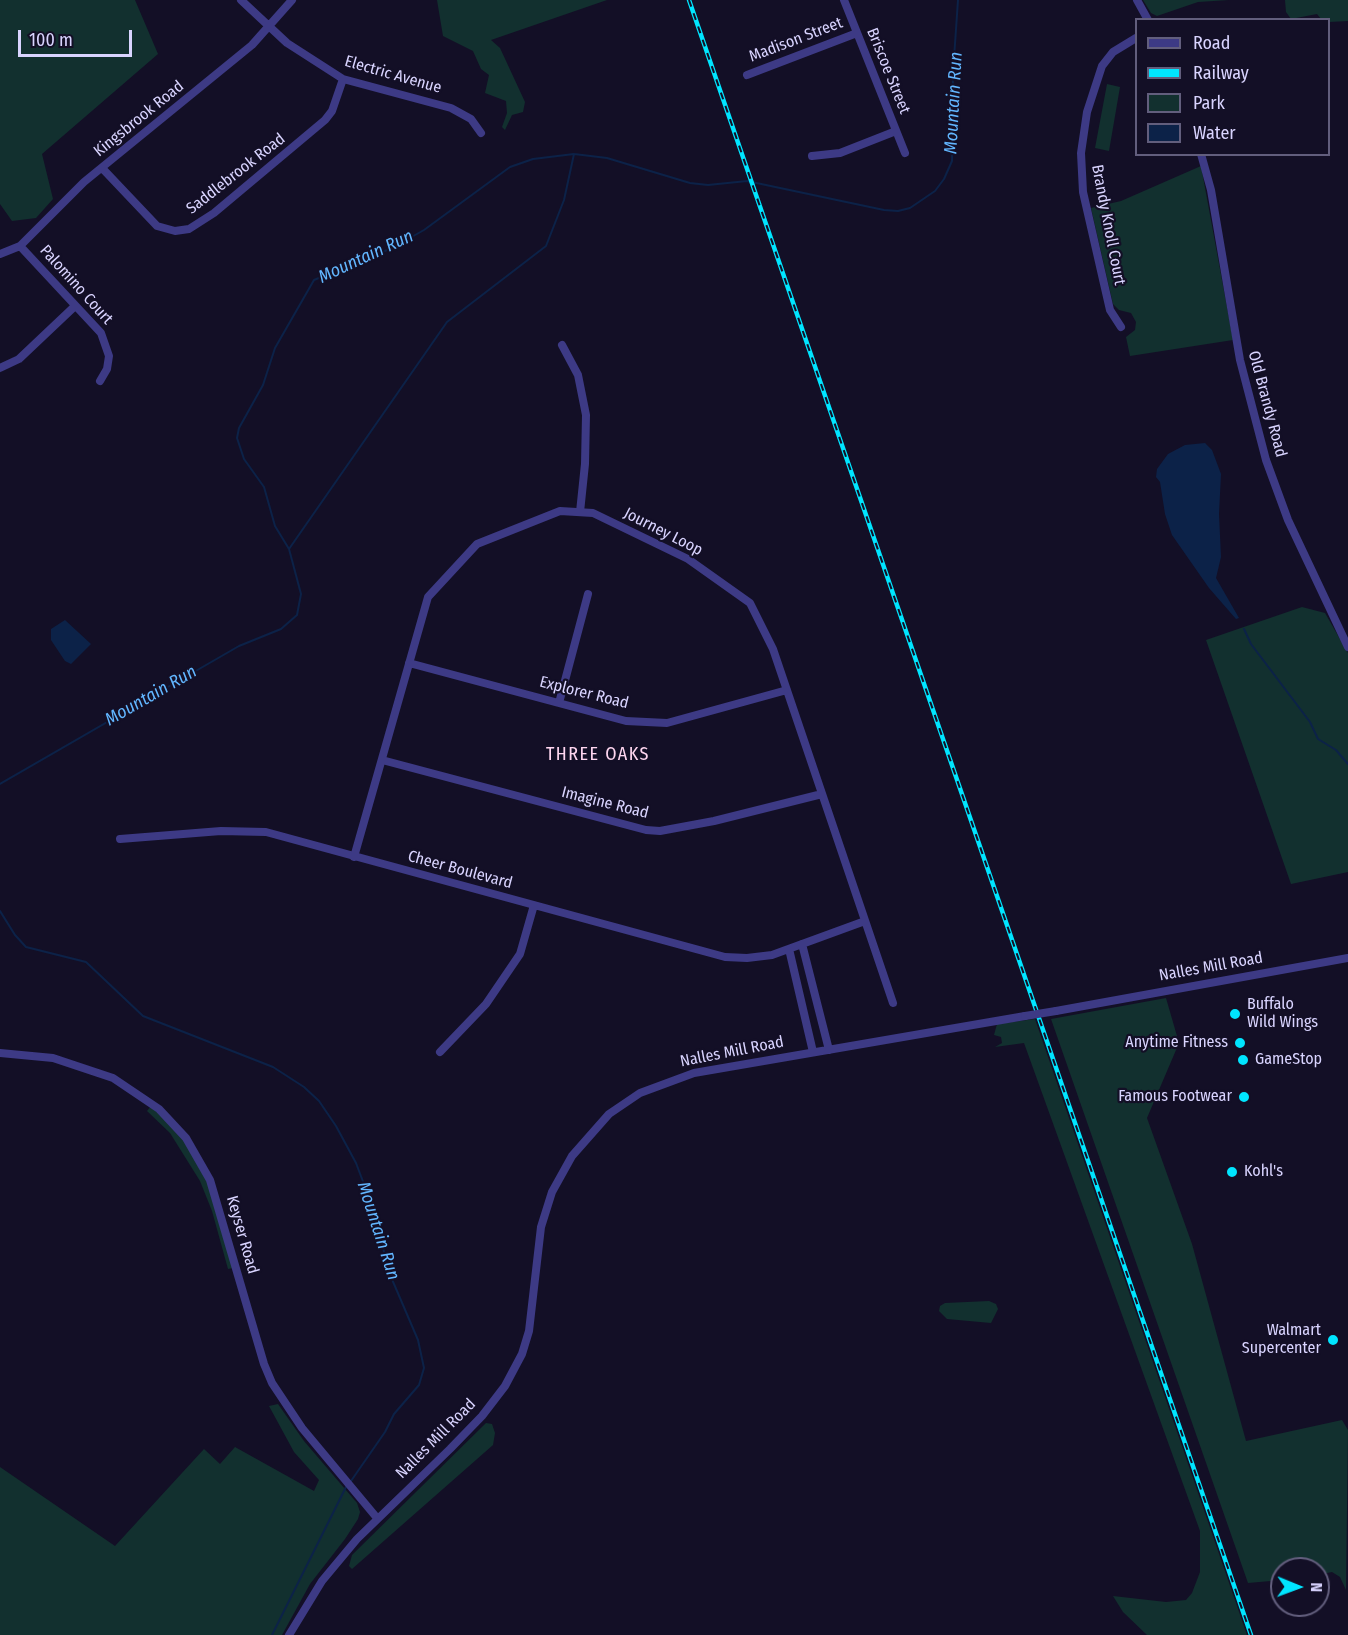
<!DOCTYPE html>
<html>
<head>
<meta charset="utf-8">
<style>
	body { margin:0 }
	#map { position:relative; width:1348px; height:1635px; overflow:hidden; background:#130f26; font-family:"Fira Sans Condensed",sans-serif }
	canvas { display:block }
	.legend { position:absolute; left:1135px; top:18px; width:195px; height:138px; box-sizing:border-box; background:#130f26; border:2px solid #625e7d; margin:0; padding:8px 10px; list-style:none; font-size:18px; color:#d9d4ff }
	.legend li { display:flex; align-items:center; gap:12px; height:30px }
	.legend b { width:30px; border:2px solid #625e7d }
	.north { position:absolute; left:1270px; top:1557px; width:60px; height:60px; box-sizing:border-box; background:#130f26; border:2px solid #625e7d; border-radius:50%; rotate:91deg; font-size:16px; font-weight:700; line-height:24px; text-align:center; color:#d9d4ff }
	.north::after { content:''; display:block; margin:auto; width:21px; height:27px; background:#00e5ff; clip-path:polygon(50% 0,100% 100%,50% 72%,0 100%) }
	.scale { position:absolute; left:18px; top:30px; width:114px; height:27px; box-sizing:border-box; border:3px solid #d9d4ff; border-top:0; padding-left:8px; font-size:18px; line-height:21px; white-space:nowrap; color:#d9d4ff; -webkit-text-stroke:4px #130f26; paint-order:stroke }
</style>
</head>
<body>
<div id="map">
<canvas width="1348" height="1635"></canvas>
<ul class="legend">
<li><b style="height:8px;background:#3d3a85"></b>Road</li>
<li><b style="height:8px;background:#00e5ff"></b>Railway</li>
<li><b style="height:16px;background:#12302f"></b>Park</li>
<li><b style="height:16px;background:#0c2248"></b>Water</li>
</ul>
<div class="north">N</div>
<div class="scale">100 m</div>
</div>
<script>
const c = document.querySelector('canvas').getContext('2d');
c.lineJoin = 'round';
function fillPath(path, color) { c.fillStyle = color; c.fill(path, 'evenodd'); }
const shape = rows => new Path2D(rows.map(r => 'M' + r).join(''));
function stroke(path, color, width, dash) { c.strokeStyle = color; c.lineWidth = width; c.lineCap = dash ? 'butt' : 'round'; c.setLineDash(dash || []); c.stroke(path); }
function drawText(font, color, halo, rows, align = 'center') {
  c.font = font + ' "Fira Sans Condensed",sans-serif'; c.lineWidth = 4.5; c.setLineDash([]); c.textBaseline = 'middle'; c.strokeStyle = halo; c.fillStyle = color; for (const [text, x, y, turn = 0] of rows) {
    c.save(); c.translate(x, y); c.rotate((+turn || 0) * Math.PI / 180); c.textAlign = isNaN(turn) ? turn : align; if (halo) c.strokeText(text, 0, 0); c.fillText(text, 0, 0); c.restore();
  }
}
const green = shape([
	[0,0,135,0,158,54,42,154,53,199,36,218,12,221,0,204],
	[437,0,607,0,491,40,500,48,525,102,523,112,512,115,505,130,502,127,507,113,506,101,485,93,489,75,481,69,473,51,443,36],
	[1143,0,1229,0,1198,2,1157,16,1151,13],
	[1285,0,1348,0,1348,21,1329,22,1328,20,1321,19,1317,14,1291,19,1286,12],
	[1107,84,1120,87,1109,151,1095,148],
	[1201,166,1233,340,1130,356,1126,337,1135,330,1136,322,1131,313,1119,310,1113,304,1091,208,1121,201],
	[1302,607,1325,613,1348,653,1348,872,1291,884,1206,640],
	[1166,998,1179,1043,1147,1118,1192,1244,1246,1441,1342,1420,1348,1430,1346,1590,1340,1577,1332,1572,1318,1575,1318,1569,1282,1569,1282,1580,1248,1583,1051,1019],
	[1035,1019,1247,1635,1147,1635,1123,1612,1113,1596,1166,1602,1186,1600,1192,1593,1200,1572,1200,1531,1024,1043,995,1047,1002,1043,1001,1037,994,1035,997,1024],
	[151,1106,185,1140,207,1179,233,1268,228,1269,212,1211,200,1181,170,1133,147,1111],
	[989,1301,996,1304,998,1309,991,1323,947,1319,939,1311,940,1306,945,1303],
	[278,1404,304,1441,357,1503,360,1512,358,1519,345,1539,310,1584,282,1635,0,1635,0,1467,115,1546,204,1449,220,1464,235,1447,314,1491,319,1480,294,1452,269,1406],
	[486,1423,492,1424,495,1433,493,1445,352,1569,349,1566,352,1555]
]);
const water = shape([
	[1205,443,1212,450,1221,474,1219,514,1221,557,1216,578,1239,618,1236,619,1209,588,1172,535,1165,514,1160,482,1156,477,1157,469,1168,454,1185,445],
	[65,620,91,644,71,664,65,661,51,640,51,629]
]);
const stream = shape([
	[289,549,447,322,546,246,564,200,574,154],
	[1244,629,1251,644,1310,722,1318,739,1336,750,1348,764],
	[0,784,239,646,281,629,297,615,301,594,289,549,275,526,264,487,244,459,237,438,239,428,263,385,275,348,314,280,392,248,424,230,510,167,533,159,574,154,607,158,690,183,708,185,747,181,884,210,898,211,910,208,935,191,944,179,952,161,953,73,958,0],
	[0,911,15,935,26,947,86,962,143,1016,273,1067,304,1087,319,1101,336,1126,356,1163,376,1216,388,1270,418,1340,424,1368,419,1385,394,1414,385,1432,351,1481],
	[272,1635,347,1485]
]);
const minor = shape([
	[241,0,287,43,343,79,451,108,471,119,481,133],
	[844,0,905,153],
	[1137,0,1148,20],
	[747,75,857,33],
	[1201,154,1211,190,1240,360,1266,460,1288,520,1348,647],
	[812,156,840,153,896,131],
	[102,168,157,226,175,231,189,229,214,213,325,120,332,111,343,79],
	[20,246,101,333,109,356,107,369,100,381],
	[0,254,20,246,84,182,252,45,292,0],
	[1121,327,1110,310,1083,192,1081,153,1087,112,1102,66,1113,52,1136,38],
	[562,345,578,375,586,415,585,464,580,512],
	[0,368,19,359,75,306],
	[409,663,626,721,667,723,787,690],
	[559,703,588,594],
	[382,760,646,830,660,831,714,821,822,794],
	[120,839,221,831,266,832,725,957,747,958,772,955,865,921],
	[354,857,428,597,477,544,560,511,593,513,688,559,750,603,773,649,893,1003],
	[802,944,829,1050],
	[789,949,813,1052],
	[1056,1011,1348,958],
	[440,1052,486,1004,520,954,534,905],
	[0,1053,53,1058,113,1078,159,1109,186,1138,210,1180,264,1364,272,1383,302,1428,377,1518],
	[289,1635,322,1581,357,1539,450,1449,482,1416,505,1386,522,1354,529,1331,541,1227,552,1192,572,1156,609,1114,640,1093,694,1073,1025,1016]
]);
const rail = shape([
	[689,0,1251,1635]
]);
const minorBridge = shape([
	[1025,1016,1056,1011]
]);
const markers = [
	[1235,1014,6,"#00e5ff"],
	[1240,1043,6,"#00e5ff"],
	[1243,1060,6,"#00e5ff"],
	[1244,1097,6,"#00e5ff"],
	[1232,1172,6,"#00e5ff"],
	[1333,1340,6,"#00e5ff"]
];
const streetNames = [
	["Madison Street",796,40,-21],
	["Briscoe Street",888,71,68],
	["Electric Avenue",393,75,16],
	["Kingsbrook Road",139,119,-39],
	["Saddlebrook Road",236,174,-38],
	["Brandy Knoll Court",1108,225,79],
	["Palomino Court",76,285,48],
	["Old Brandy Road",1267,404,75],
	["Journey Loop",663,532,27],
	["Explorer Road",584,693,14],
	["Imagine Road",605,803,14],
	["Cheer Boulevard",460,870,15],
	["Nalles Mill Road",1211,967,-10],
	["Nalles Mill Road",732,1052,-11],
	["Keyser Road",242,1235,74],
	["Nalles Mill Road",436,1439,-45]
];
const poiNames = [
	["Buffalo",1247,1005],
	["Wild Wings",1247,1023],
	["Anytime Fitness",1228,1043,"right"],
	["GameStop",1255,1060],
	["Famous Footwear",1232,1097,"right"],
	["Kohl's",1244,1172],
	["Walmart",1321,1331,"right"],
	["Supercenter",1321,1349,"right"]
];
const waterNames = [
	["Mountain Run",954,103,-87],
	["Mountain Run",366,257,-25],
	["Mountain Run",151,696,-30],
	["Mountain Run",378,1231,72]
];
const neighbourhoodNames = [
	["THREE OAKS",598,755]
];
fillPath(green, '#12302f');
fillPath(water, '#0c2248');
stroke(stream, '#0c2248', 2);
stroke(minor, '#3d3a85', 8);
stroke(rail, '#00e5ff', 4.5);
stroke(rail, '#130f26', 2, [7]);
stroke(minorBridge, '#3d3a85', 8);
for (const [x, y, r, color] of markers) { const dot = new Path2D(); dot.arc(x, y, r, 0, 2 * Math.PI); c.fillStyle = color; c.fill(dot); stroke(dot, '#130f26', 2); }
drawText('16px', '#d9d4ff', '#130f26', streetNames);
drawText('16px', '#d9d4ff', '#130f26', poiNames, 'left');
drawText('italic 18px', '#62b6ff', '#130f26', waterNames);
c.letterSpacing = '1.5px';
drawText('18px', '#ffd6f0', '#130f26', neighbourhoodNames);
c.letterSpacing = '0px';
</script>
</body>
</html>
